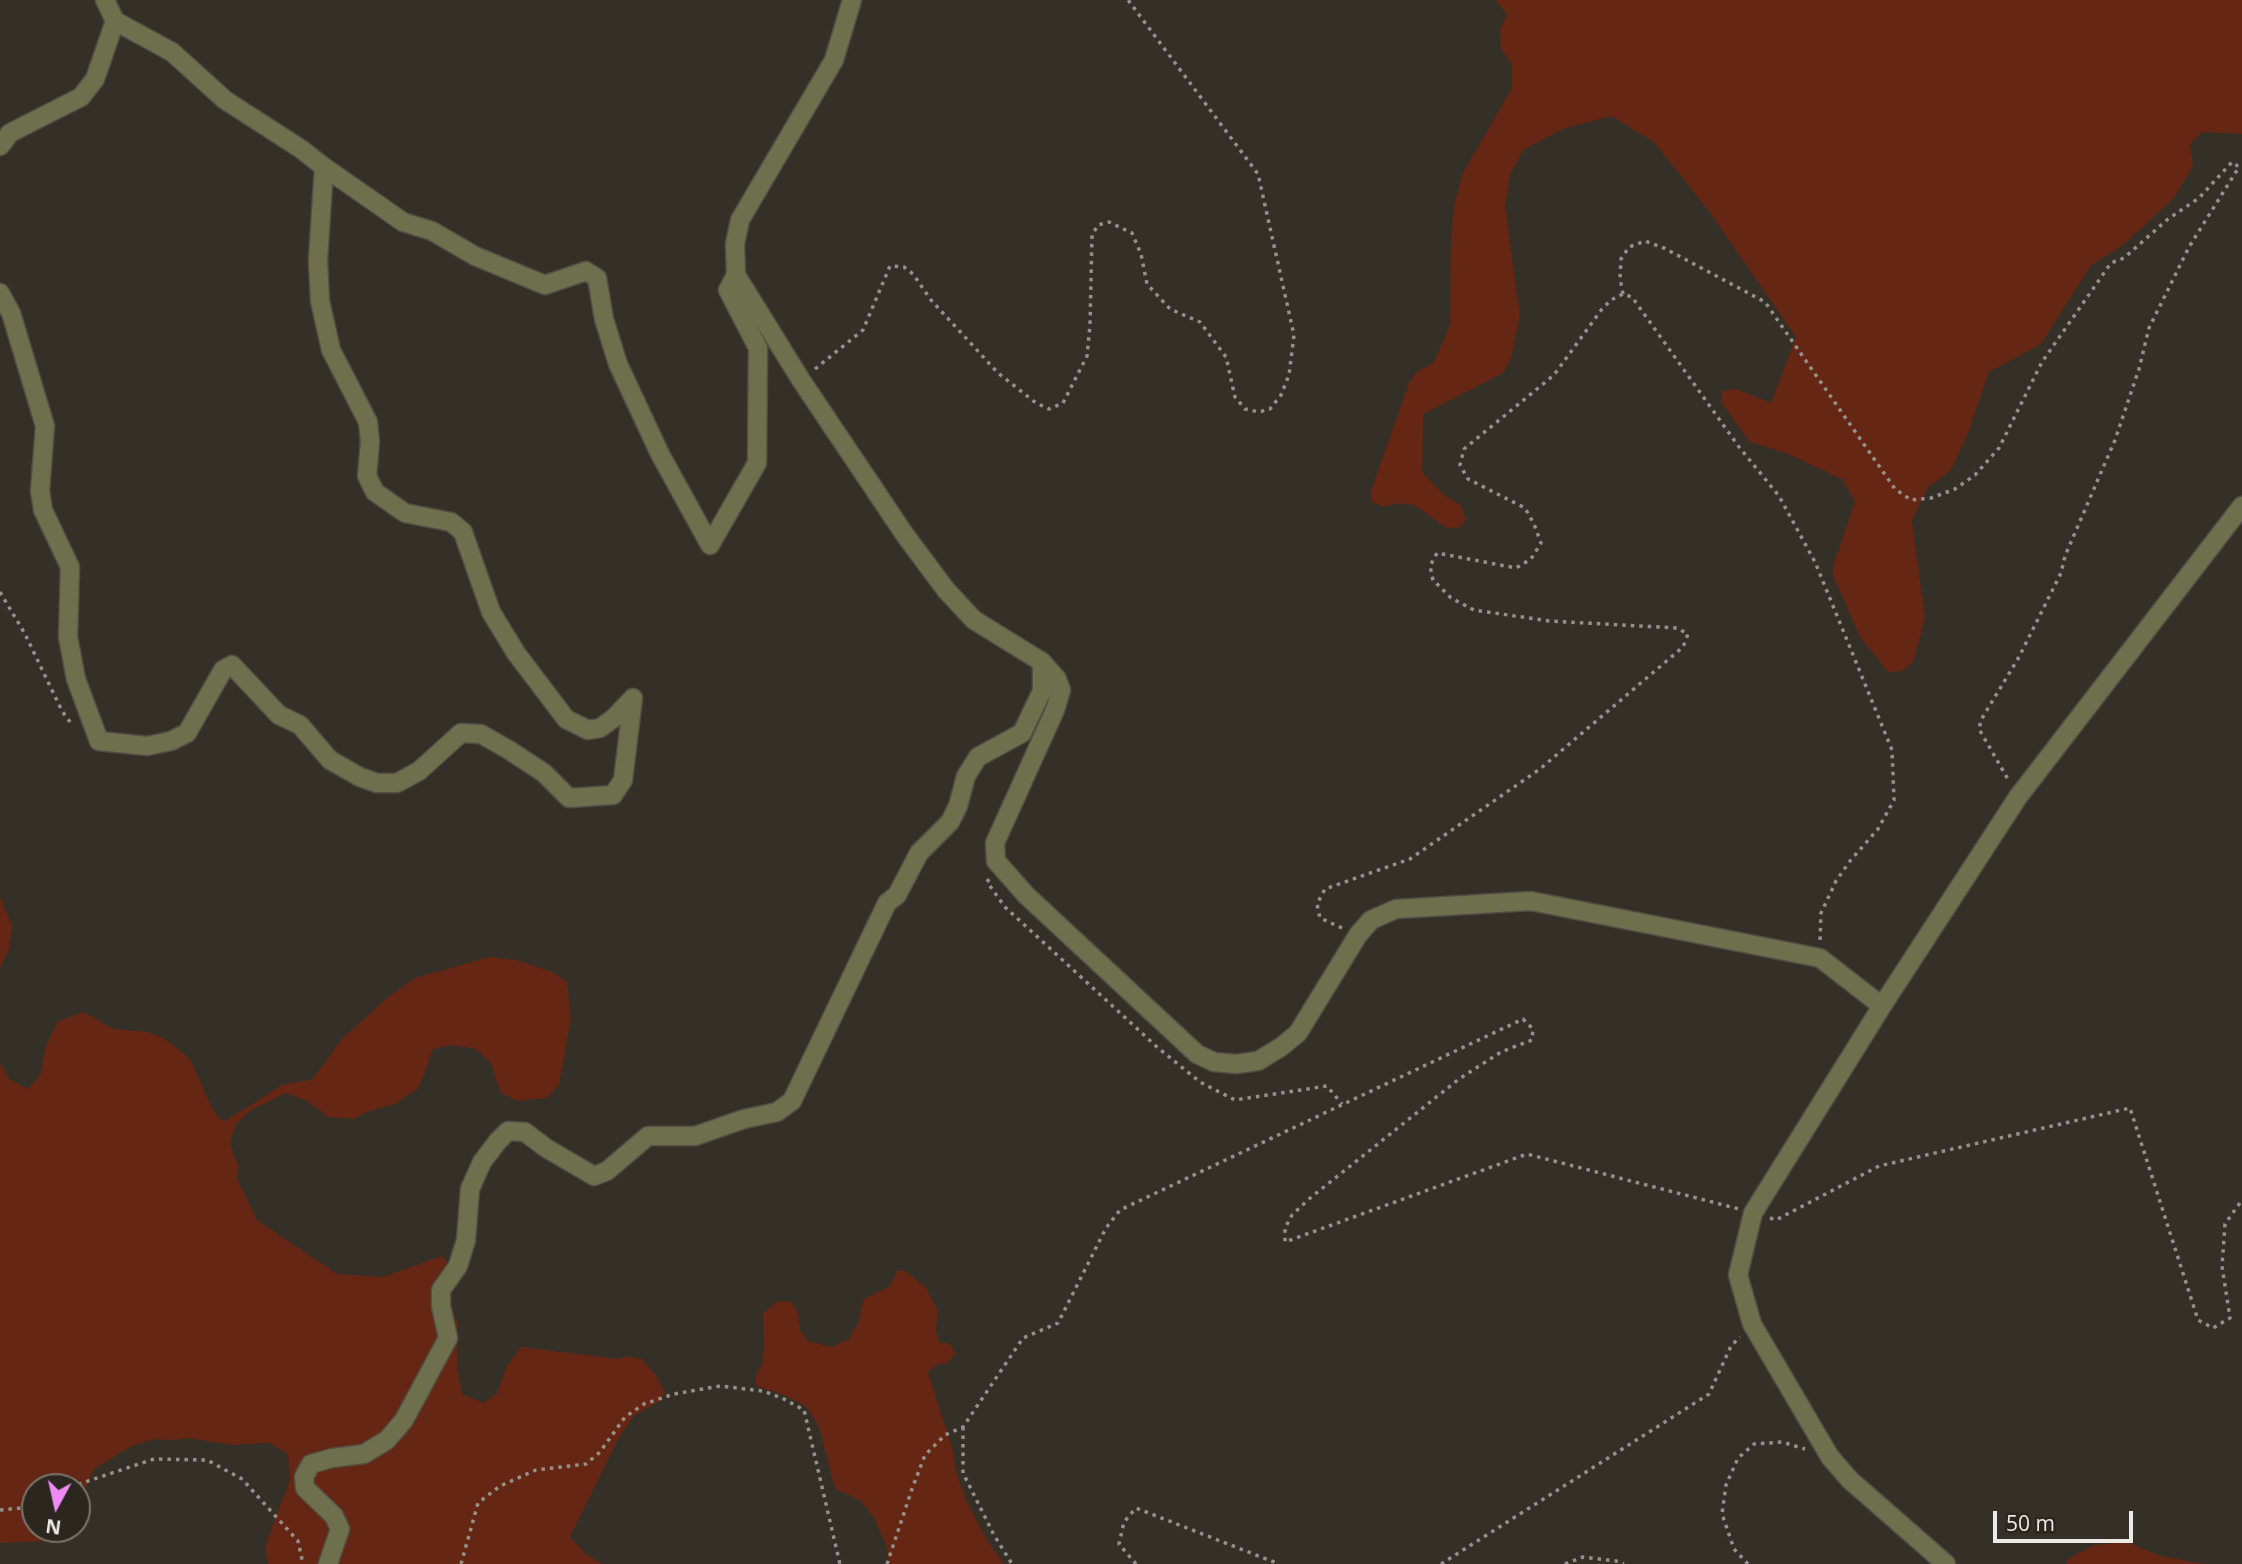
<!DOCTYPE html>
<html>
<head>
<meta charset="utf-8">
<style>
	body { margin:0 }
	#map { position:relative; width:2242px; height:1564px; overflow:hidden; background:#353027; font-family:"Open Sans",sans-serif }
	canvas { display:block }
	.north { position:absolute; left:21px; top:1473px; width:70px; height:70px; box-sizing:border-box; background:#2b271e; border:2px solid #79756d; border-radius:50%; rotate:188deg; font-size:19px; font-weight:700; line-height:28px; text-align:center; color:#edeae4 }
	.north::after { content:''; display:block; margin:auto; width:24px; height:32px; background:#ef8bf7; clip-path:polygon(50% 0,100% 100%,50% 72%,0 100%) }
	.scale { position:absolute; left:1993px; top:1511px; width:140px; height:32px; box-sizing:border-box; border:4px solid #edeae4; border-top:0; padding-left:9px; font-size:21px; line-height:24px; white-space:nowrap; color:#edeae4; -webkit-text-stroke:5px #2b271e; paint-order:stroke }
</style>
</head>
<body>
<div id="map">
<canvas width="2242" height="1564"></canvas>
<div class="north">N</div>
<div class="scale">50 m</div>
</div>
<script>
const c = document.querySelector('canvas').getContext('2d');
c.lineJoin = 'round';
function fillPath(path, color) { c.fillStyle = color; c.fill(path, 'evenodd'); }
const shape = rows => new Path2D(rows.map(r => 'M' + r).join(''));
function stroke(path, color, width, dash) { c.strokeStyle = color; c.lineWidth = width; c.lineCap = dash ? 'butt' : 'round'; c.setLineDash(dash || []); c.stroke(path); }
const green = shape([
	[1496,0,2242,0,2242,134,2203,132,2190,144,2193,166,2173,199,2122,246,2091,265,2041,344,1989,372,1969,431,1951,470,1927,488,1912,521,1925,619,1913,662,1903,671,1888,672,1860,637,1833,575,1834,563,1855,502,1843,480,1788,454,1750,442,1721,402,1722,391,1736,389,1771,403,1796,337,1708,210,1654,142,1611,116,1563,129,1523,150,1510,175,1505,206,1520,316,1511,358,1503,373,1423,414,1422,472,1442,493,1461,506,1466,519,1461,527,1447,528,1414,505,1398,503,1383,507,1371,501,1371,491,1409,383,1417,372,1434,362,1450,325,1451,243,1454,205,1463,173,1512,88,1512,64,1501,49,1500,30,1507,14],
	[0,897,12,926,9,949,0,968],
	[489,957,516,960,550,971,567,981,571,1018,559,1085,546,1098,517,1101,500,1092,491,1063,476,1049,450,1045,432,1050,425,1073,417,1089,395,1104,367,1112,354,1119,328,1117,307,1101,286,1093,251,1110,236,1124,230,1143,238,1166,237,1179,257,1220,337,1274,383,1277,442,1256,455,1273,446,1296,458,1322,457,1366,462,1394,484,1403,497,1393,507,1366,521,1347,618,1359,628,1356,641,1359,655,1374,665,1392,660,1401,634,1416,618,1439,570,1537,586,1554,603,1564,268,1564,265,1546,290,1480,288,1454,270,1443,231,1445,189,1438,173,1440,154,1439,132,1446,94,1469,77,1507,77,1487,35,1487,35,1529,63,1529,51,1541,0,1543,0,1063,9,1079,28,1089,40,1076,45,1049,57,1022,83,1012,114,1029,148,1032,165,1039,190,1059,211,1106,219,1118,225,1121,282,1085,313,1079,341,1040,388,997,415,978],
	[898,1270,905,1271,926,1288,938,1311,936,1330,939,1342,950,1344,956,1354,947,1363,936,1365,928,1372,953,1451,956,1472,966,1500,988,1542,1004,1564,889,1564,886,1545,874,1518,861,1501,835,1489,819,1427,807,1407,784,1395,756,1386,756,1375,762,1364,764,1345,763,1313,778,1301,792,1302,798,1314,800,1330,808,1341,832,1347,849,1339,858,1323,863,1300,890,1286],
	[2127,1542,2161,1556,2205,1564,2066,1564,2068,1559,2094,1545]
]);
const path = shape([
	[1623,294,1620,278,1621,259,1629,247,1645,241,1664,248,1765,302,1895,489,1911,500,1931,498,1955,489,1975,475,1999,448,2042,362,2111,263,2124,258,2168,219,2199,198,2232,162,2239,167,2189,247,2149,328,2139,369,2115,440,2065,556,2061,573,2019,657,1981,720,1979,729,2009,781],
	[815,369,863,330,890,266,904,267,913,274,931,300,998,373,1036,403,1049,409,1063,403,1087,356,1090,325,1092,235,1098,225,1109,222,1132,233,1141,254,1147,284,1170,309,1200,322,1226,357,1235,397,1245,409,1259,412,1270,409,1281,395,1289,375,1294,335,1258,174,1128,0],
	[0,592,25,634,62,711,73,726],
	[989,879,987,882,1005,907,1157,1047,1200,1082,1235,1100,1327,1086,1342,1104],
	[1342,928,1320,918,1317,904,1325,889,1410,859,1540,769,1683,647,1688,634,1677,628,1549,621,1474,610,1451,598,1433,580,1430,566,1437,553,1516,568,1531,559,1541,543,1534,524,1525,508,1468,479,1460,465,1464,449,1554,375,1602,309,1611,300,1623,294,1632,297,1739,447,1779,496,1815,562,1892,750,1894,800,1878,829,1850,861,1836,881,1821,913,1820,942],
	[1770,1218,1776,1220,1879,1166,2130,1108,2198,1320,2213,1328,2230,1318,2222,1266,2225,1224,2242,1200],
	[963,1427,963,1473,994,1535,1012,1564],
	[70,1487,154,1459,207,1460,242,1479,298,1541,303,1564],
	[0,1510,21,1508,35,1502],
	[461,1564,478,1503,500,1486,536,1470,586,1464,600,1452,625,1417,644,1404,674,1394,720,1386,763,1391,782,1398,804,1410,840,1564],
	[887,1564,912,1489,925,1455,945,1435,963,1427,1023,1338,1058,1323,1106,1228,1120,1210,1523,1019,1533,1029,1532,1040,1501,1052,1459,1079,1309,1199,1292,1215,1285,1228,1285,1242,1527,1154,1739,1209],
	[1136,1564,1119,1544,1124,1522,1136,1508,1279,1564],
	[1441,1564,1709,1394,1731,1346,1740,1337],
	[1565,1564,1583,1557,1616,1561,1624,1564],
	[1748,1564,1734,1549,1722,1514,1726,1485,1738,1458,1754,1444,1782,1442,1805,1449]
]);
const minor = shape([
	[105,0,115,21,172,52,225,100,301,149,324,167,403,222,432,231,475,256,545,285,586,271,597,278,604,319,618,364,660,454,710,545,757,463,758,348,728,290,736,275,735,244,740,220,834,60,852,0],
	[0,146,10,133,81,97,95,79,115,21],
	[736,275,801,380,905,535,946,590,974,620,1042,662,1057,679,1061,690,1055,710,995,843,996,861,1026,895,1197,1054,1214,1062,1236,1064,1258,1061,1281,1047,1298,1033,1358,935,1371,920,1396,909,1531,901,1820,958,1882,1006],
	[0,293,11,313,45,426,40,491,43,510,70,567,68,637,76,679,99,741,147,746,171,741,187,733,223,670,232,665,279,715,300,725,330,760,360,777,377,783,397,783,419,771,461,733,481,734,509,750,544,773,569,798,613,795,623,780,633,698,614,718,600,728,588,730,566,719,516,653,491,612,463,532,451,522,405,513,375,492,367,476,370,442,368,422,331,350,320,301,318,260,324,167],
	[328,1564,340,1529,334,1516,305,1488,304,1477,311,1464,332,1458,364,1454,387,1440,404,1420,448,1338,441,1306,441,1290,458,1266,466,1240,470,1189,482,1162,498,1141,508,1131,525,1132,546,1148,594,1176,607,1171,648,1136,695,1136,744,1119,777,1112,792,1101,887,903,897,895,919,853,950,822,958,806,966,776,978,757,1022,733,1042,691,1042,662],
	[1946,1564,1850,1480,1830,1457,1752,1324,1738,1275,1753,1213,1882,1006,2018,797,2242,506]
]);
fillPath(green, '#652613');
stroke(minor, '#524e45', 21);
stroke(path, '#95918a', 3.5, [3.5, 5]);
stroke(minor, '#6e6f4c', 18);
</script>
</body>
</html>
